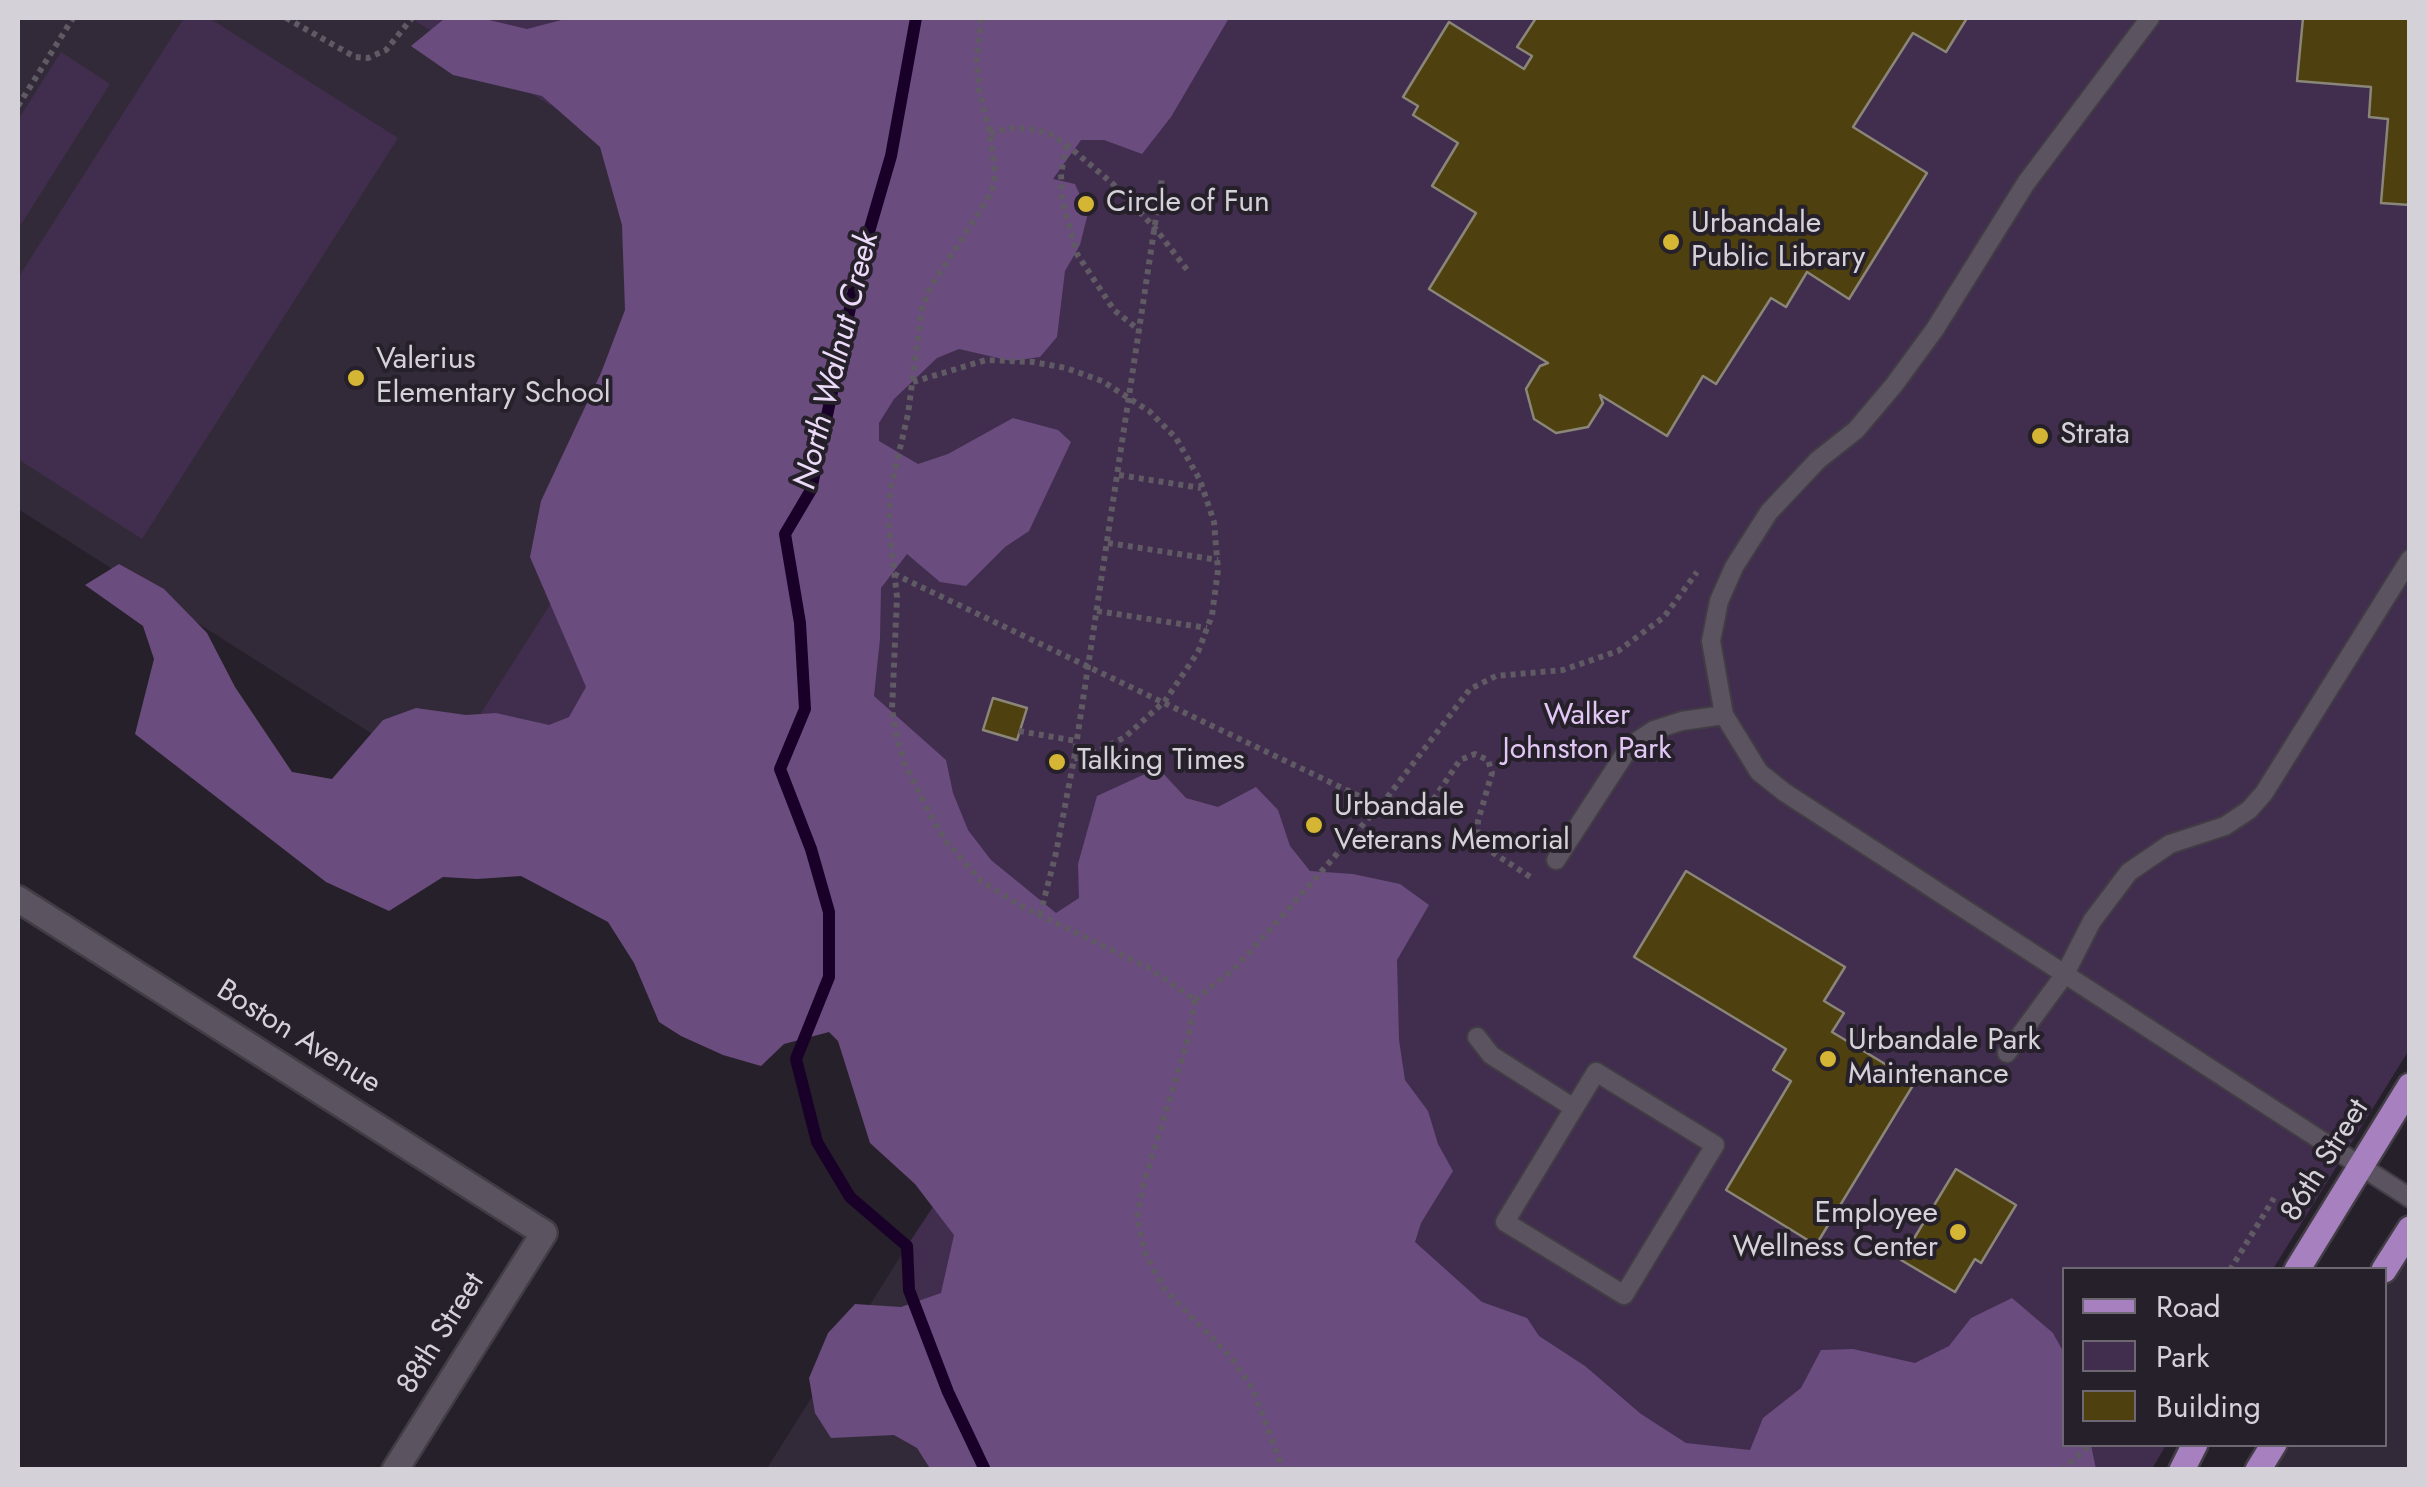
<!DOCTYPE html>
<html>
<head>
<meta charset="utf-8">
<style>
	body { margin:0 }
	#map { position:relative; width:2427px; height:1487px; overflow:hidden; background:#26202a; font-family:Jost,sans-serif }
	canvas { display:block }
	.frame { position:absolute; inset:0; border:20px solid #d5d1d8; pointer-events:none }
	.legend { position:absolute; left:2062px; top:1267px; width:325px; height:180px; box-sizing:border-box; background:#26202a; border:2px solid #6c6770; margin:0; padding:12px 18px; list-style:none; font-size:30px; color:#d5d1d8 }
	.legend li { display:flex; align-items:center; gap:20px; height:50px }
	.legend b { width:50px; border:2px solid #6c6770 }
</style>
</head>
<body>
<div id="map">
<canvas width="2427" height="1487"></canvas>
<div class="frame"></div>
<ul class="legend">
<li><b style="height:12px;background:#a780bf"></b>Road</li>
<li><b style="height:28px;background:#412d4d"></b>Park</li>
<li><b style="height:28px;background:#4e410f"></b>Building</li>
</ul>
</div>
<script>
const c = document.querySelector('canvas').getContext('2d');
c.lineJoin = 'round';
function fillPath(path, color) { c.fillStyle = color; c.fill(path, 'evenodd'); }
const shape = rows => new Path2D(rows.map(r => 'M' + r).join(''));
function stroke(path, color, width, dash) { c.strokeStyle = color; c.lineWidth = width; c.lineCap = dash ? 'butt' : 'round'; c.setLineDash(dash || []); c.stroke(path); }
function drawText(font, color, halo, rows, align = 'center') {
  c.font = font + ' Jost,sans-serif'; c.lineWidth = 8; c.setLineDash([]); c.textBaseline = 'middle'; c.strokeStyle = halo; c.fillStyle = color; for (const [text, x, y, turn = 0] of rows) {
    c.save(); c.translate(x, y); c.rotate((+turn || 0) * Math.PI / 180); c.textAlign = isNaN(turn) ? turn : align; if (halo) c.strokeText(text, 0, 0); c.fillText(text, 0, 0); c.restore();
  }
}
const built = shape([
	[18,18,410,18,779,247,440,777,18,509],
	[2409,1229,2409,1469,2258,1470,2274,1445,2384,1444,2384,1270],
	[907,1246,909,1290,948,1392,985,1469,766,1470]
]);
const green = shape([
	[184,18,209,18,398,138,142,539,18,459,18,278],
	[410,18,2409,18,2409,1050,2273,1269,2064,1270,2064,1444,2166,1445,2152,1469,985,1469,948,1392,909,1290,907,1246,985,1128,440,777,778,247],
	[61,52,110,84,18,229,18,120]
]);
const forest = shape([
	[569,18,1229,18,1171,117,1142,154,1104,140,1081,140,1053,179,1075,184,1088,213,1080,245,1065,271,1057,337,1040,357,1011,361,959,349,937,358,894,399,879,423,879,441,918,464,948,454,1013,418,1058,430,1071,442,1029,531,1005,547,966,586,940,582,907,554,881,588,880,639,874,696,946,760,953,793,968,830,991,860,1056,913,1079,898,1078,864,1097,796,1158,768,1186,798,1218,807,1256,787,1278,810,1290,846,1310,871,1353,874,1400,884,1429,905,1397,960,1399,1040,1405,1080,1428,1111,1438,1144,1453,1171,1421,1223,1415,1242,1482,1302,1527,1318,1539,1336,1585,1366,1641,1414,1686,1443,1750,1450,1763,1418,1801,1388,1821,1350,1853,1349,1915,1363,1949,1346,1971,1318,2012,1298,2053,1333,2064,1353,2064,1444,2091,1445,2096,1469,931,1470,917,1448,894,1435,831,1438,815,1413,809,1378,828,1333,855,1304,901,1307,941,1293,954,1235,915,1184,870,1143,838,1041,829,1032,784,1044,761,1066,723,1055,681,1036,659,1022,634,963,608,922,521,876,477,879,443,877,389,911,326,882,135,734,154,659,143,626,85,585,119,564,164,589,207,633,235,687,292,772,332,779,383,720,416,708,466,715,496,713,549,725,569,717,586,687,530,557,541,501,601,373,625,310,622,225,600,147,542,96,453,75,411,46,444,19,489,20,527,29]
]);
const stream = shape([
	[916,18,891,156,859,266,811,490,785,534,800,623,805,709,780,769,811,849,829,912,829,977,796,1059,817,1142,850,1197,907,1246,909,1290,948,1392,985,1470]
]);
const building = shape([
	[1536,18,1967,18,1946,52,1913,33,1853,127,1927,173,1849,299,1807,272,1786,307,1771,298,1716,384,1703,376,1667,436,1600,395,1603,403,1588,427,1556,433,1534,419,1526,389,1540,366,1548,363,1429,289,1476,213,1432,186,1458,143,1413,115,1418,106,1403,97,1449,22,1524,69,1532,56,1517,47,1536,18],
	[2303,18,2410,18,2410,205,2381,203,2388,119,2369,117,2371,87,2297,81,2303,18],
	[993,698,1027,708,1017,740,983,730,993,698],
	[1686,871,1845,967,1824,1001,1844,1013,1832,1032,1915,1082,1816,1245,1726,1190,1791,1081,1773,1070,1786,1049,1634,957,1686,871],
	[1956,1169,2016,1205,1981,1263,1975,1259,1955,1292,1901,1260,1956,1169]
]);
const path = shape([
	[286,18,355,57,368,58,386,50,412,18],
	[981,18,977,59,979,90,990,133,995,172,994,185,987,200,930,288,922,308,908,414,890,491,889,526,897,597,892,710,897,738,905,765,930,814,945,840,981,881,1021,906,1149,968,1195,1000],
	[18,106,73,18],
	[990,133,1011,128,1032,129,1050,134,1067,145,1113,184,1155,228,1188,271],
	[1067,145,1061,173,1062,200,1077,254,1114,310,1139,330],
	[913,382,986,360,1033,362,1066,368,1102,381,1149,411,1176,438,1200,480,1214,522,1218,570,1212,615,1198,652,1165,701,1125,737,1098,751,1074,759],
	[1119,475,1201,488],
	[1108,543,1218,560],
	[894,574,1380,806,1407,814,1425,812,1460,760,1475,754,1488,760,1492,773,1478,821,1477,838,1481,845,1532,878],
	[1097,611,1207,628],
	[1019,731,1076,741],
	[1040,915,1056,853,1074,759,1162,178],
	[1195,1000,1235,968,1276,923,1389,795,1470,689,1496,676,1563,670,1618,651,1664,617,1697,572],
	[1195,1000,1188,1039,1143,1186,1137,1219,1146,1255,1165,1290,1230,1356,1254,1391,1283,1470],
	[2230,1270,2274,1198],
	[2062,1470,2092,1444]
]);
const service = shape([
	[2150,18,2026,183,1935,329,1894,385,1856,430,1818,460,1769,512,1734,567,1719,601,1711,641,1724,715,1759,772,1784,792,2410,1198],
	[1556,860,1630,746,1654,730,1682,721,1724,715],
	[1477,1037,1491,1055,1574,1108],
	[2007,1053,2065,974,2092,921,2129,872,2170,844,2225,826,2249,810,2264,793,2410,559],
	[1596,1072,1715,1145,1624,1295,1505,1222,1596,1072]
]);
const minor = shape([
	[18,899,544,1233,395,1470]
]);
const primary = shape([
	[2297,1270,2410,1086],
	[2384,1270,2410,1229],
	[2182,1470,2195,1444],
	[2258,1470,2274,1444]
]);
const markers = [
	[1086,204,10,"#d5b534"],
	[1671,242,10,"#d5b534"],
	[356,378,10,"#d5b534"],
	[2040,436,10,"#d5b534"],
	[1057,762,10,"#d5b534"],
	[1314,825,10,"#d5b534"],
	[1828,1059,10,"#d5b534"],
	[1958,1232,10,"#d5b534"]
];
const poiNames = [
	["Circle of Fun",1106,204],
	["Urbandale",1691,225],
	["Public Library",1691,259],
	["Valerius",376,361],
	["Elementary School",376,395],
	["Strata",2060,436],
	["Talking Times",1077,762],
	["Urbandale",1334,808],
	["Veterans Memorial",1334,842],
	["Urbandale Park",1848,1042],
	["Maintenance",1848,1076],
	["Employee",1938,1215,"right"],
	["Wellness Center",1938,1249,"right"]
];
const parkNames = [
	["Walker",1587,717],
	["Johnston Park",1587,751]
];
const streetNames = [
	["Boston Avenue",298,1038,32],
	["86th Street",2326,1161,-58],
	["88th Street",442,1334,-58]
];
const waterNames = [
	["North Walnut Creek",838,361,-76]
];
fillPath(built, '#332a39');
fillPath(green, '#412d4d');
fillPath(forest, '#6a4c7e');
stroke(stream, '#190028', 12);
fillPath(building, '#4e410f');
stroke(building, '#8a8679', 2.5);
stroke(service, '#423d45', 22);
stroke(minor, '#423d45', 30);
stroke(primary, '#423d45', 30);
stroke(path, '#5f5a63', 6, [5, 5]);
stroke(service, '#5b5460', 18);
stroke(minor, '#5b5460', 25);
stroke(primary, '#a780bf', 25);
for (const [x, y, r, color] of markers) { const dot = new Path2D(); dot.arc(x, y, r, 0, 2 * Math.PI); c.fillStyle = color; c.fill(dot); stroke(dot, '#26202a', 4); }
drawText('30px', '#d5d1d8', '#26202a', poiNames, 'left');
drawText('30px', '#e2c7f5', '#26202a', parkNames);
drawText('30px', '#d5d1d8', '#26202a', streetNames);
drawText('italic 32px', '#ecdaf9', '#26202a', waterNames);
</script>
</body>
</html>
